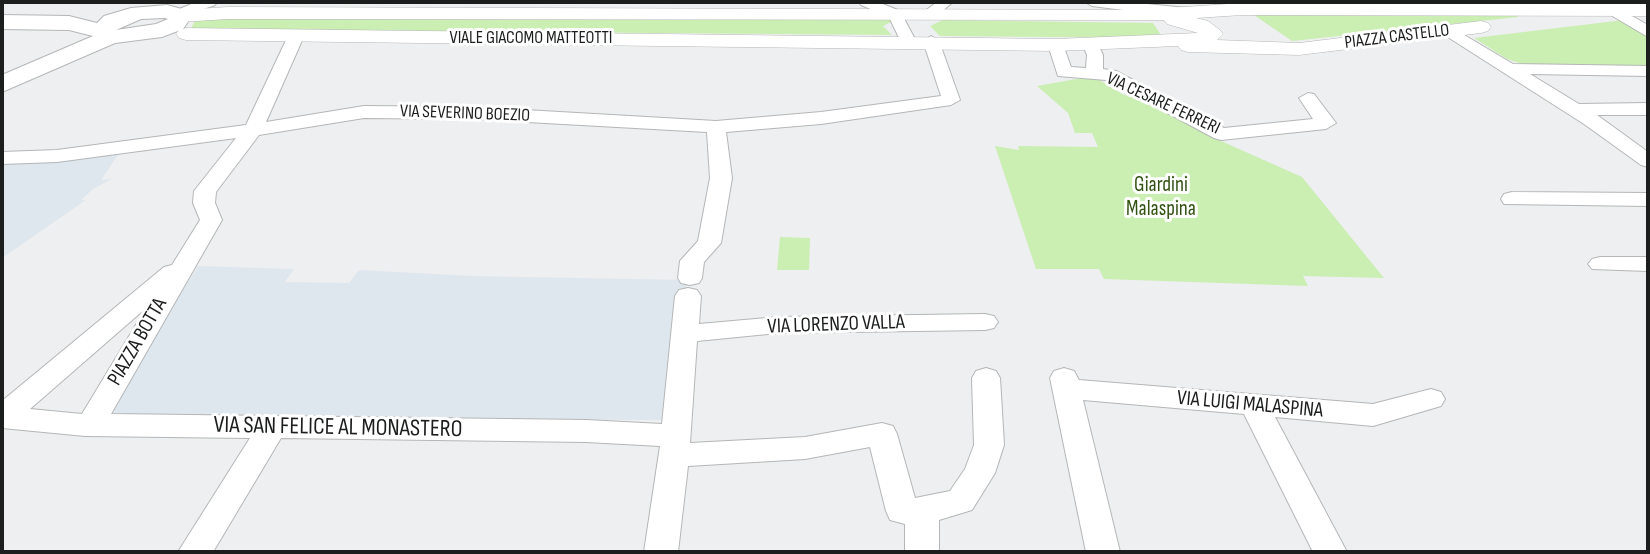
<!DOCTYPE html>
<html>
<head>
<meta charset="utf-8">
<style>
	body { margin:0 }
	#map { position:relative; width:1650px; height:554px; overflow:hidden; background:#eeeff0; font-family:"Sofia Sans Condensed",sans-serif }
	canvas { display:block }
	.frame { position:absolute; inset:0; border:4px solid #1c1d1d; pointer-events:none }
</style>
</head>
<body>
<div id="map">
<canvas width="1650" height="554"></canvas>
<div class="frame"></div>
</div>
<script>
const c = document.querySelector('canvas').getContext('2d');
c.lineJoin = 'round';
function fillPath(path, color) { c.fillStyle = color; c.fill(path, 'evenodd'); }
const shape = rows => new Path2D(rows.map(r => 'M' + r).join(''));
function stroke(path, color, width, dash) { c.strokeStyle = color; c.lineWidth = width; c.lineCap = dash ? 'butt' : 'round'; c.setLineDash(dash || []); c.stroke(path); }
function drawText(font, color, halo, rows, align = 'center') {
  c.font = font + ' "Sofia Sans Condensed",sans-serif'; c.lineWidth = 6; c.setLineDash([]); c.textBaseline = 'middle'; c.strokeStyle = halo; c.fillStyle = color; for (const [text, x, y, turn = 0] of rows) {
    c.save(); c.translate(x, y); c.rotate((+turn || 0) * Math.PI / 180); c.textAlign = isNaN(turn) ? turn : align; if (halo) c.strokeText(text, 0, 0); c.fillText(text, 0, 0); c.restore();
  }
}
const built = shape([
	[120,152,101,180,112,179,93,189,81,200,86,200,2,258,2,164],
	[198,266,294,269,285,282,349,283,359,270,472,276,688,280,665,420,103,417]
]);
const green = shape([
	[1251,13,1516,15,1518,17,1292,41],
	[211,16,895,20,883,26,892,35,191,29,194,22],
	[943,20,1153,23,1163,38,940,36,930,26],
	[1624,20,1648,37,1648,67,1522,64,1507,59,1474,38],
	[1093,76,1124,95,1142,95,1221,141,1302,177,1384,278,1303,276,1308,286,1104,279,1099,269,1036,269,995,146,1019,150,1018,146,1098,147,1092,133,1075,133,1068,113,1037,86],
	[780,237,810,238,809,270,777,270]
]);
const minor = shape([
	[196,2,217,2,215,5,178,18,170,13,196,2],
	[859,2,878,2,900,11,916,41,914,44,902,44,889,17,861,5,859,2],
	[937,2,953,2,935,17,925,17,922,14,925,11,937,2],
	[1085,2,1128,2,1186,8,1194,13,1186,18,1092,6,1085,2],
	[1614,6,1648,25,1648,37,1609,14,1606,11,1614,6],
	[1449,26,1513,64,1648,66,1648,76,1530,74,1579,104,1648,103,1648,115,1597,115,1648,152,1648,167,1641,165,1584,124,1443,34,1441,31,1449,26],
	[296,31,304,36,266,122,364,106,473,107,716,121,821,112,941,96,923,41,931,36,939,41,960,100,951,105,821,124,726,132,732,178,721,243,704,262,702,278,699,283,690,285,681,283,678,278,680,261,698,241,710,178,707,132,473,119,364,118,259,135,216,192,215,203,222,220,111,414,586,420,662,424,675,296,679,290,688,288,697,290,701,296,699,324,778,317,985,314,994,316,998,322,994,328,985,330,778,333,697,341,690,443,805,437,882,423,893,426,897,434,915,498,950,491,965,469,974,445,972,378,976,371,986,368,996,371,1000,378,1004,445,995,473,972,510,939,520,939,552,905,552,905,524,890,520,886,511,870,447,805,459,688,466,678,552,644,552,660,446,586,442,281,438,213,552,178,552,250,438,85,436,2,428,2,401,164,267,172,265,200,220,193,203,194,191,236,138,57,162,2,164,2,152,57,150,246,125,288,36,296,31],
	[146,308,82,414,30,409,146,308],
	[1090,38,1096,40,1103,55,1103,69,1116,71,1224,128,1313,119,1299,98,1308,93,1314,94,1336,123,1326,129,1221,140,1214,138,1106,80,1058,76,1048,45,1050,42,1062,42,1071,67,1086,68,1087,55,1082,43,1090,38],
	[1512,192,1648,193,1648,206,1504,204,1501,199,1504,194,1512,192],
	[1600,257,1648,257,1648,271,1592,269,1588,264,1592,259,1600,257],
	[1064,368,1074,371,1079,380,1373,404,1431,389,1441,392,1445,399,1441,406,1373,426,1275,417,1347,552,1313,552,1244,414,1083,400,1120,552,1086,552,1050,378,1054,371,1064,368]
]);
const tertiary = shape([
	[1242,3,1648,4,1648,16,1242,15,1196,18,1208,21,1220,30,1223,34,1217,40,1299,43,1481,21,1488,23,1491,27,1488,31,1481,33,1299,55,1188,52,1181,50,1178,46,1056,51,186,40,179,38,176,34,179,30,186,28,1056,39,1198,33,1167,24,1164,20,228,19,181,22,171,16,181,10,228,7,1141,10,1242,3]
]);
const secondary = shape([
	[167,5,189,11,192,16,183,29,162,37,115,43,2,92,2,75,93,36,69,30,2,29,2,15,69,16,97,23,104,16,131,8,167,5],
	[165,18,168,19,156,24,116,30,141,19,165,18]
]);
const farStreetnames = [
	["PIAZZA CASTELLO",1397,37,-7],
	["VIALE GIACOMO MATTEOTTI",531,38],
	["VIA CESARE FERRERI",1163,104,25],
	["VIA SEVERINO BOEZIO",465,114,2]
];
const parkNames = [
	["Giardini",1161,186],
	["Malaspina",1161,210]
];
const streetNames = [
	["VIA LORENZO VALLA",836,325,-2],
	["PIAZZA BOTTA",138,342,-60],
	["VIA LUIGI MALASPINA",1250,405,5]
];
const nearStreetnames = [
	["VIA SAN FELICE AL MONASTERO",338,428,1]
];
fillPath(built, '#dfe7ee');
fillPath(green, '#cbeeb3');
stroke(minor, '#b4b6b7', 2);
stroke(tertiary, '#b4b6b7', 1);
stroke(secondary, '#b4b6b7', 2);
fillPath(minor, '#fff');
fillPath(tertiary, '#fff');
fillPath(secondary, '#fff');
drawText('18px', '#1c1d1d', '#fff', farStreetnames);
drawText('21px', '#325214', '#fff', parkNames);
drawText('21px', '#1c1d1d', '#fff', streetNames);
drawText('24px', '#1c1d1d', '#fff', nearStreetnames);
</script>
</body>
</html>
